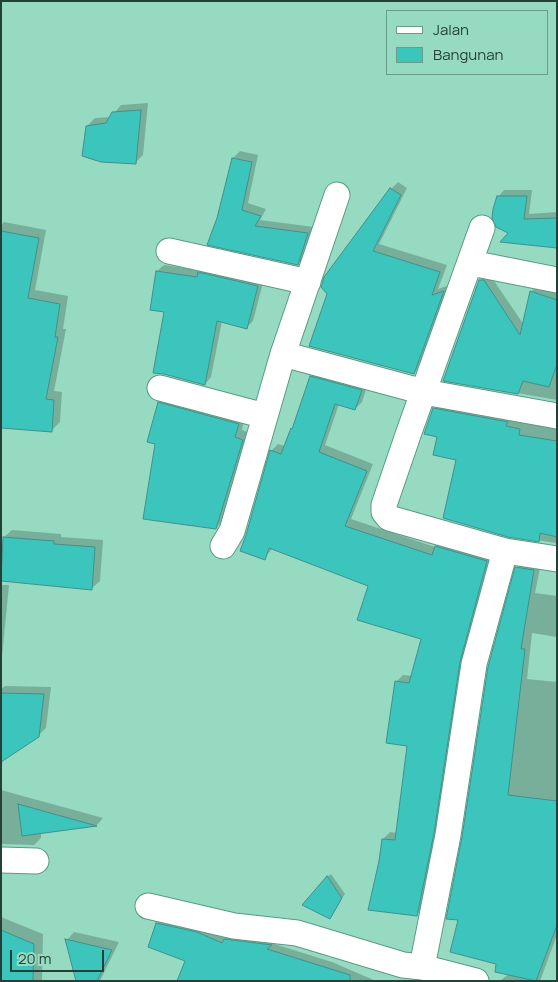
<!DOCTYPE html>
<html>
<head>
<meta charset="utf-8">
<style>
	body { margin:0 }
	#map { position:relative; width:558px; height:982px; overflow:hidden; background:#96dbc1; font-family:Manrope,sans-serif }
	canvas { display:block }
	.frame { position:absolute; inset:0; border:2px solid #244137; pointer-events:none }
	.legend { position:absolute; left:386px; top:10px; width:162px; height:65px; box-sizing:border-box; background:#96dbc1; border:1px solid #689d8a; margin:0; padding:6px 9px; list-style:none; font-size:15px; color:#244137 }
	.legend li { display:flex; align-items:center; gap:10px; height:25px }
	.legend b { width:25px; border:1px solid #689d8a }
	.scale { position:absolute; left:10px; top:950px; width:94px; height:22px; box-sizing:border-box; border:2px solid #244137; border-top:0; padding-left:6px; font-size:15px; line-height:18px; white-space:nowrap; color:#244137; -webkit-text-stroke:4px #96dbc1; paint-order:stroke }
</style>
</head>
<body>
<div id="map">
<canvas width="558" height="982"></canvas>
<div class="frame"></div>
<ul class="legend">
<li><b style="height:6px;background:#fff"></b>Jalan</li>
<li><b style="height:14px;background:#3cc5bd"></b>Bangunan</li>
</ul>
<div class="scale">20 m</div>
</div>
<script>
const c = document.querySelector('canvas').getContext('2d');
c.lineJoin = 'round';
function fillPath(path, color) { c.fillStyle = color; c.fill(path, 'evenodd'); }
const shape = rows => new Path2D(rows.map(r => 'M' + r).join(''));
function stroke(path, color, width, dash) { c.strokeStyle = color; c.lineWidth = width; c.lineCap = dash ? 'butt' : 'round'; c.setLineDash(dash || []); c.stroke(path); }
const shadow = shape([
	[148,103,143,155,135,163,87,126,95,118,111,117,121,105],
	[240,151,258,155,248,203,266,209,260,220,314,227,305,257,298,264,218,218,233,158],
	[398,182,407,188,379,244,447,265,438,289,450,285,421,366,414,373,311,345,391,189],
	[504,190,532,190,529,214,557,212,557,247,510,232,498,197],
	[4,222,46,230,35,290,68,296,63,329,66,329,54,391,62,392,60,422,51,431,1,426,1,225],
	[164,265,264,279,253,321,246,328,222,321,211,377,205,384,165,311,157,271],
	[486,274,490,275,524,325,531,292,537,286,557,292,557,400,444,380,480,281],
	[318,370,368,383,362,402,355,409,339,404,325,445,373,464,351,519,435,547,443,540,494,554,424,907,417,914,380,862,383,839,390,832,397,833,408,745,396,682,403,675,413,676,422,639,370,586,273,548,264,558,247,535,271,451,278,444,285,446,294,427,311,377],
	[167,395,245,416,242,430,250,433,223,520,216,528,156,443,159,403],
	[440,403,557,424,557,543,508,536,458,459,438,436,434,409],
	[12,530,61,534,61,537,103,540,100,581,92,588,1,580,4,537],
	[524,561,541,563,535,593,557,596,557,637,532,633,527,679,557,682,557,935,540,981,500,981,516,968,459,919,517,568],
	[1,585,9,585,1,667],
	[5,686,51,687,46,728,38,736,4,758,1,767,1,689],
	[1,790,103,818,97,825,41,832,41,838,34,845,1,844],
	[331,874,345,894,329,917,327,877],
	[1,917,43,934,42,981,1,981],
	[163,918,203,927,227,938,231,933,275,939,271,943,332,962,376,981,178,981,186,961,157,923],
	[74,932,119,942,100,981,78,981,67,940]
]);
const building = shape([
	[141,110,136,164,101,162,82,156,86,126,106,123,112,112,141,110],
	[232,158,252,162,242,210,261,216,255,226,308,233,298,265,207,245,217,218,232,158],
	[390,188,401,195,373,251,440,272,432,295,444,291,414,374,309,346,327,294,321,287,324,277,390,188],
	[497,196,527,196,524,219,557,218,557,248,500,242,508,233,496,227,492,218,493,209,497,196],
	[1,231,39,238,28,298,60,304,55,337,58,337,46,399,54,400,52,432,1,428,1,231],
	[156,271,197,277,198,272,258,286,247,329,217,321,205,385,164,374,153,373,164,312,150,310,156,271],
	[479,280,484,280,520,335,530,291,557,300,557,364,549,387,523,381,518,394,443,381,479,280],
	[310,376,362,390,355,410,335,404,319,452,367,471,345,526,432,555,435,546,487,561,460,662,434,833,417,916,368,910,379,861,382,839,395,840,407,746,386,743,395,681,409,683,421,639,357,620,368,586,269,548,265,560,240,551,246,535,270,450,281,454,291,428,292,429,310,376],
	[158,402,239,424,235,437,243,440,216,529,143,519,155,444,147,442,158,402],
	[433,408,508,422,506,426,520,429,519,435,557,441,557,537,540,533,539,542,508,537,443,518,456,460,433,455,437,437,424,434,433,408],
	[3,537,54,541,54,544,95,547,92,590,1,581,3,537],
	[515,567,534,570,521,649,525,649,508,795,557,801,557,925,536,981,495,972,496,964,450,952,458,920,446,919,462,837,488,667,515,567],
	[1,693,44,694,39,737,1,762,1,693],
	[18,804,97,826,22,836,18,804],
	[327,876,342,898,330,919,302,905,327,876],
	[156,923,197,932,222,943,224,939,272,945,267,949,350,975,350,981,177,981,185,961,148,947,156,923],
	[1,930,34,944,33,981,1,981,1,930],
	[65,939,112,950,97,981,76,981,65,939]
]);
const street = shape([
	[482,228,409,432,384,505,384,512,389,518,505,551,557,559],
	[169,251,308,282],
	[471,263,557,280],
	[283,354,424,392,557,416],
	[160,388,265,416],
	[223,546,232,531,283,354,337,195],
	[1,860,36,861],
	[148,906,234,926,297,933,403,965,422,967,476,981],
	[422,967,448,835,474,664,505,551]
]);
fillPath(shadow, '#0003');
fillPath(building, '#3cc5bd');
stroke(building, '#41908b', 1);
stroke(street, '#589b84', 27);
stroke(street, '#fff', 25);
</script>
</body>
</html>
